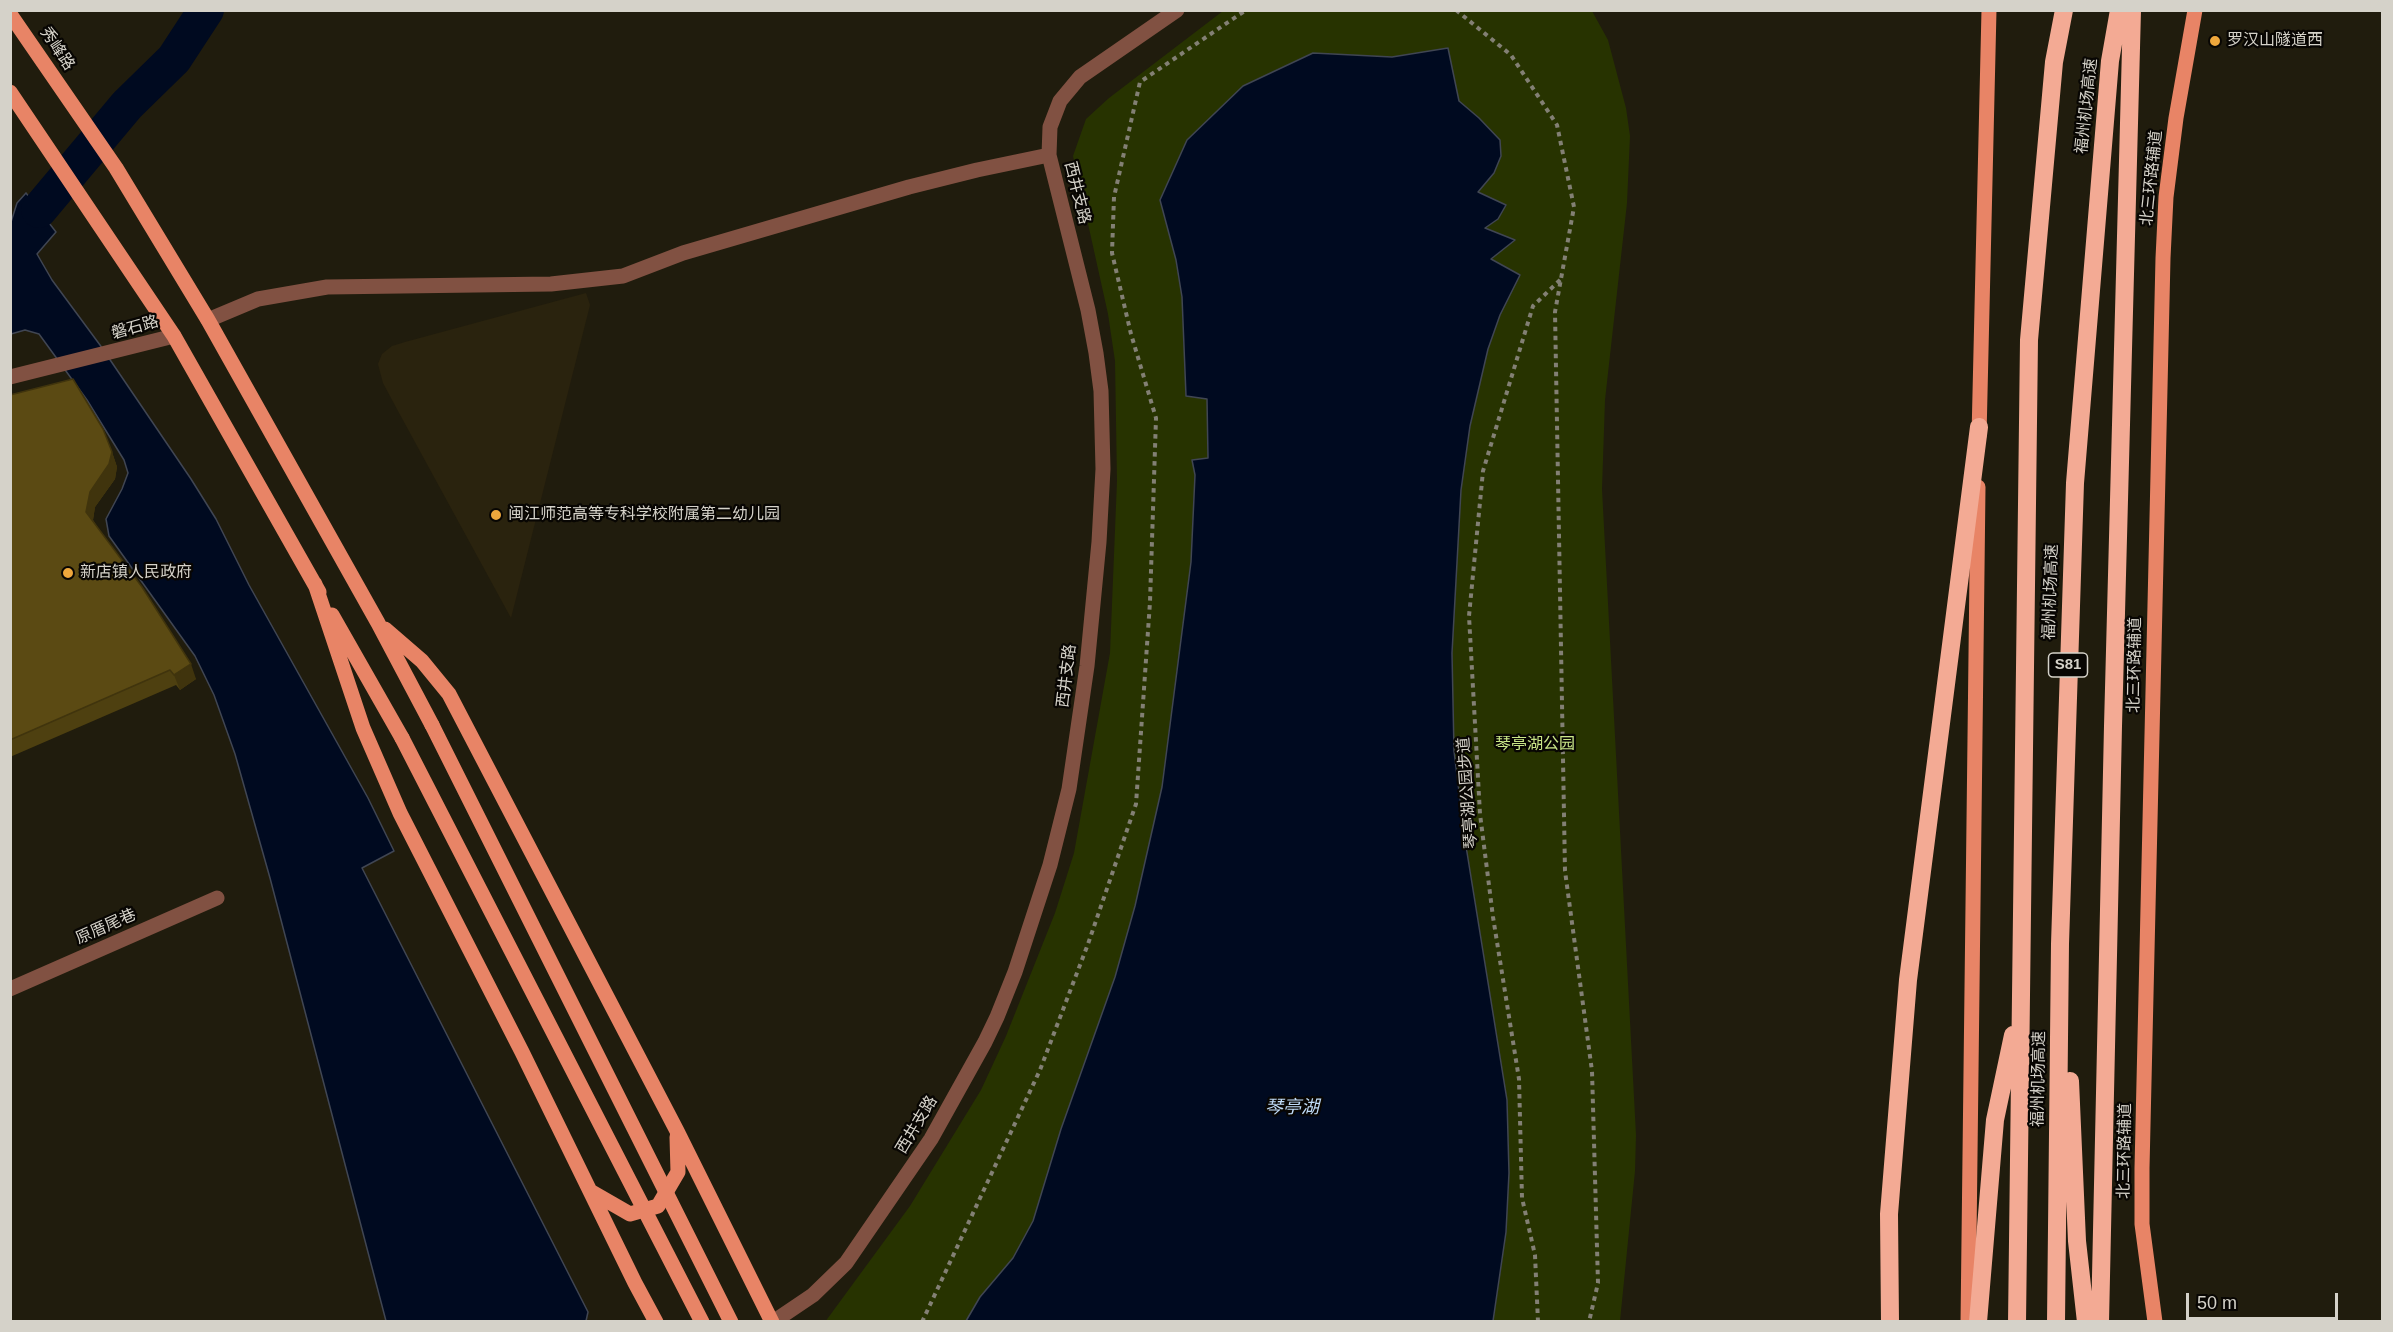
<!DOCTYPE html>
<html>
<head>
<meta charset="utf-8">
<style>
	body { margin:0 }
	#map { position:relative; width:2393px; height:1332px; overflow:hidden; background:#201c0d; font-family:Helvetica,sans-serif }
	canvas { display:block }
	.frame { position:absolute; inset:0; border:12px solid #d5d2c9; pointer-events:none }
	.scale { position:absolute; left:2186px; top:1293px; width:152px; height:27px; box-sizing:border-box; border:3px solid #d5d2c9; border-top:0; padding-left:8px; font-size:18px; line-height:21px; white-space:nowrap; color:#d5d2c9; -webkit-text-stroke:4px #080603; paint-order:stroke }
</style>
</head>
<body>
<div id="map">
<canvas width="2393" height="1332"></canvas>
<div class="frame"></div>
<div class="scale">50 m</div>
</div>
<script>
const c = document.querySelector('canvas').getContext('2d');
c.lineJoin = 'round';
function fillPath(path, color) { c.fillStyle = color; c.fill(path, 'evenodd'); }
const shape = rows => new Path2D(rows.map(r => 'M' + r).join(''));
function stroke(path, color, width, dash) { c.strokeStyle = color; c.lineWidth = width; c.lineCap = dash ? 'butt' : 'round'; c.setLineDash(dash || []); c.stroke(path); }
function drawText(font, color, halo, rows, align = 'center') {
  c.font = font + ' Helvetica,"Noto Sans SC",sans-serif'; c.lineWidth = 4.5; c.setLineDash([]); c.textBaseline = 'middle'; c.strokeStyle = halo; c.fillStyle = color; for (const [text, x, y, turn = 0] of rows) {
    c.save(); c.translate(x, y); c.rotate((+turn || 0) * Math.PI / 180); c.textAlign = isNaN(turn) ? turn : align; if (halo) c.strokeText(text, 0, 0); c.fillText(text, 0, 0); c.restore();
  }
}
const built = shape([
	[586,293,590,305,511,618,398,411,383,383,378,364,382,354,392,346,405,342]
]);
const green = shape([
	[1223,11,1592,11,1608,40,1626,108,1630,136,1627,203,1605,400,1602,489,1636,1135,1635,1171,1620,1321,1493,1321,1506,1232,1509,1173,1507,1100,1465,840,1454,751,1452,653,1461,490,1470,426,1488,349,1500,315,1491,259,1514,240,1485,228,1478,192,1494,173,1479,118,1459,102,1447,49,1392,57,1313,53,1243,86,1187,140,1160,200,1176,260,1182,297,1186,396,1207,399,1208,459,1192,460,1195,475,1191,562,1162,787,1135,906,1115,977,1061,1129,1033,1221,1013,1258,980,1297,966,1321,825,1322,910,1206,981,1090,1006,1036,1055,913,1074,853,1110,653,1117,481,1115,361,1108,314,1073,156,1086,119,1109,98]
]);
const water = shape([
	[1448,48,1459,101,1479,118,1500,140,1501,156,1494,173,1478,192,1506,205,1498,219,1485,228,1515,240,1491,259,1520,275,1500,315,1488,349,1470,426,1461,490,1452,653,1454,751,1465,840,1507,1100,1509,1173,1506,1232,1493,1321,966,1321,980,1297,1013,1258,1033,1221,1061,1129,1115,977,1135,906,1162,787,1191,562,1195,475,1192,460,1208,458,1207,399,1186,396,1182,297,1176,260,1160,200,1187,140,1243,86,1313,53,1392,57,1448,48],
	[26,193,56,232,37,254,52,280,100,345,191,479,216,519,249,585,368,798,394,851,362,868,588,1312,586,1321,386,1321,270,878,235,754,214,695,195,656,109,536,106,519,122,489,128,473,124,460,87,400,39,334,25,330,11,334,11,222,17,203,26,193]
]);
const river = shape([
	[39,210,127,105,174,59,206,10]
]);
const path = shape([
	[1456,10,1511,55,1557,125,1574,207,1555,312,1565,871,1592,1071,1598,1283,1589,1322],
	[922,1322,1040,1070,1088,944,1136,804,1150,602,1156,418,1131,334,1112,253,1114,197,1140,82,1246,10],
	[1538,1322,1535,1255,1522,1198,1519,1079,1493,917,1480,814,1469,616,1483,471,1533,306,1561,279]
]);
const minor = shape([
	[208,320,258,299,327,287,551,284,623,276,683,253,909,187,977,170,1049,155],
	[10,377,174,336],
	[10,989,217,898],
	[773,1322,813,1295,846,1263,931,1139,985,1042,997,1017,1015,972,1050,865,1069,789,1087,666,1099,542,1103,469,1101,391,1096,353,1088,310,1049,155,1050,127,1060,101,1080,77,1177,10]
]);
const major = shape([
	[10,14,116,168,208,320,378,623,432,725],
	[10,92,174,336,319,592],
	[1979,436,1989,10],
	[315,584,363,728,400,813,522,1052,635,1283,656,1322],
	[332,615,402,738],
	[385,629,422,661,449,694,677,1131,772,1322],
	[590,1191,630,1214,658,1206,678,1172,677,1137],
	[1968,1322,1978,487],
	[2155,1322,2142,1224,2142,1168,2163,258,2166,197,2176,118,2195,10]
]);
const highway = shape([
	[2070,1081,2077,1241,2086,1322],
	[1890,1322,1889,1214,1908,980,1979,427],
	[1978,1322,1995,1120,2013,1035],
	[2017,1322,2029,340,2054,62,2064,10],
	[2056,1322,2060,944,2075,483,2110,61,2119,10],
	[2100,1322,2113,726,2132,10]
]);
const majorBridge = shape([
	[432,725,731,1322],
	[402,738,702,1322]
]);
const wall = shape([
	[10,395,112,452,117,467,115,479,95,507,93,520,196,679,180,690,176,685,10,757]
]);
const shadedWall = shape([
	[112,452,117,467,115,479,95,507,92,526,86,512,90,492],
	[191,664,196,679,180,690,174,675]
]);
const building = shape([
	[73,379,103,429,112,452,109,464,90,492,86,512,142,587,191,664,174,675,170,670,10,740,10,395,73,379]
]);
const markers = [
	[2215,41,6,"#eea73c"],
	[496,515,6,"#eea73c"],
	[68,573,6,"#eea73c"]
];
const shields = [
	[2068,665,39]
];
const shieldNames = [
	["S81",2068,665]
];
const poiNames = [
	["罗汉山隧道西",2227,41],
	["闽江师范高等专科学校附属第二幼儿园",508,515],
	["新店镇人民政府",80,573]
];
const streetNames = [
	["秀峰路",57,49,56],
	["福州机场高速",2087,106,-84],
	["北三环路辅道",2152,178,-84],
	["西井支路",1077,193,76],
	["磐石路",135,328,-16],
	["福州机场高速",2051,592,-88],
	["北三环路辅道",2135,665,-89],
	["西井支路",1067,676,-83],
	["琴亭湖公园步道",1468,793,-94],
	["原厝尾巷",106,927,-24],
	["福州机场高速",2039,1079,-89],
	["西井支路",917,1125,-59],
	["北三环路辅道",2125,1151,-89]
];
const parkNames = [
	["琴亭湖公园",1535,745]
];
const waterNames = [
	["琴亭湖",1292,1108]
];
fillPath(built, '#2a230e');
fillPath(green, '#273300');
fillPath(water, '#000a20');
stroke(water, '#404653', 1.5);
stroke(river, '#000a20', 36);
stroke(path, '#838074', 4, [4.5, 4.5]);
stroke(minor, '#815142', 15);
stroke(major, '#e88466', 15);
stroke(highway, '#f3aa94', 18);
stroke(majorBridge, '#e88466', 15);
fillPath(wall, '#4e4010');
fillPath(shadedWall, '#40340d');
fillPath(building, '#5b4a13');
stroke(building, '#40340d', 1.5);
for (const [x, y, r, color] of markers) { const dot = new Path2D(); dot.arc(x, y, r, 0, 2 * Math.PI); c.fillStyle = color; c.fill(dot); stroke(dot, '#080603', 2); }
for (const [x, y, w] of shields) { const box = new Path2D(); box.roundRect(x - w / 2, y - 12, w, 24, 4.5); c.fillStyle = '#080603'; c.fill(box); stroke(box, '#d5d2c9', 1.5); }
drawText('bold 15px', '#d5d2c9', null, shieldNames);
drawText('16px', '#d5d2c9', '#080603', poiNames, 'left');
drawText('16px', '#d5d2c9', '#080603', streetNames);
drawText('16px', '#cae688', '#080603', parkNames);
drawText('italic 18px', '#c0dcf9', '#080603', waterNames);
</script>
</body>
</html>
